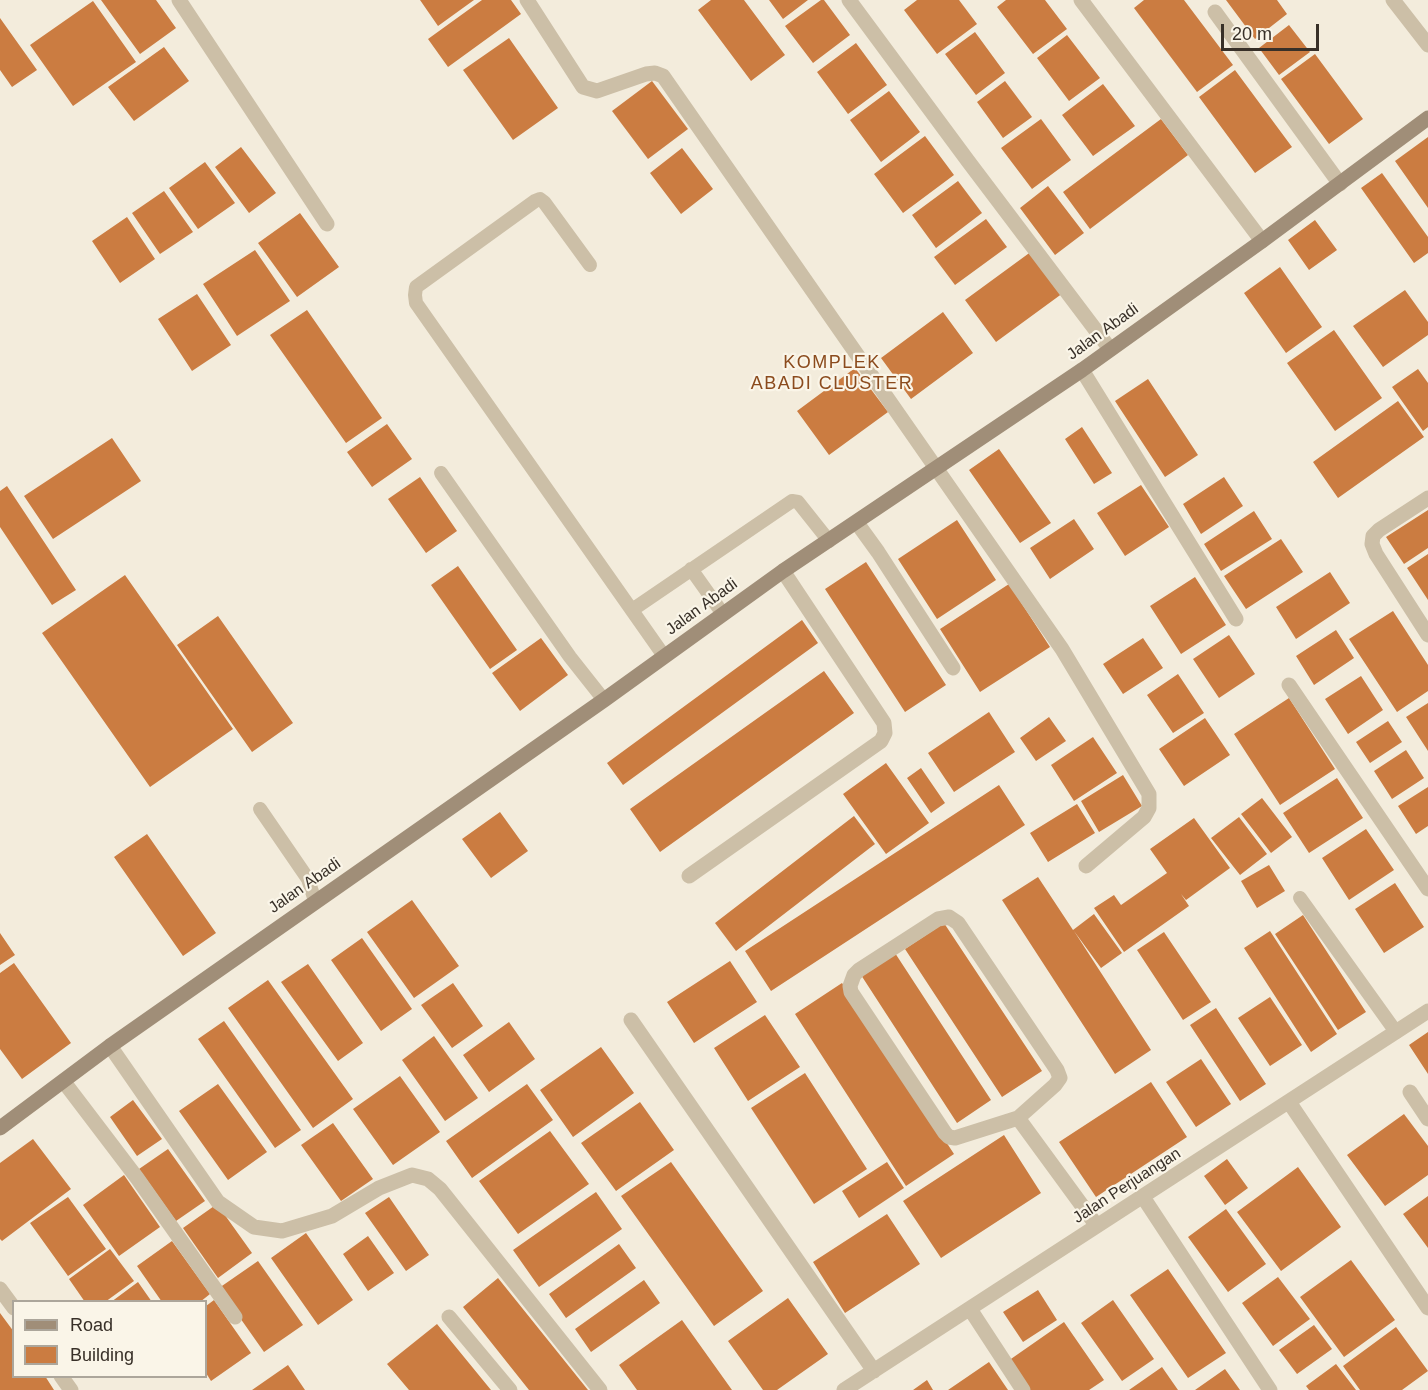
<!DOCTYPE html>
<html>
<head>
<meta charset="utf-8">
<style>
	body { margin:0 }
	#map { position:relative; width:1428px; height:1390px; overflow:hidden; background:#f3ecdc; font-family:Arial,sans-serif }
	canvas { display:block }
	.legend { position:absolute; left:12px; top:1300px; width:195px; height:78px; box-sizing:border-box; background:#faf5e8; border:2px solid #aca69b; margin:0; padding:8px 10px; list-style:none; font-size:18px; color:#383028 }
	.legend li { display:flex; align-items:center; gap:12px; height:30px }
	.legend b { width:30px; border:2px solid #aca69b }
	.scale { position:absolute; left:1221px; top:24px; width:98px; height:27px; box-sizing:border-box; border:3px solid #383028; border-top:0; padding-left:8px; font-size:18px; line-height:21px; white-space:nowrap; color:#383028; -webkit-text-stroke:4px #faf5e8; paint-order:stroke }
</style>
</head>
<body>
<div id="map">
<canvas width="1428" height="1390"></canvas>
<ul class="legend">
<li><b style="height:8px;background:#a08e78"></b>Road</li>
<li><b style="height:16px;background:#cb7c41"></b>Building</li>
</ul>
<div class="scale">20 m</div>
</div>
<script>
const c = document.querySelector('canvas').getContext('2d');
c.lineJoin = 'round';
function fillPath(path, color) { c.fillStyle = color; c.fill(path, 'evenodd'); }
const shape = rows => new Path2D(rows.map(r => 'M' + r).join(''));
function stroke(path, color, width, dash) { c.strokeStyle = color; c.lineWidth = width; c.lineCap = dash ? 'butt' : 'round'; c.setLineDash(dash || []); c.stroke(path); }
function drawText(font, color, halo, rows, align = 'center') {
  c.font = font + ' Arial,sans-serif'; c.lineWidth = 4.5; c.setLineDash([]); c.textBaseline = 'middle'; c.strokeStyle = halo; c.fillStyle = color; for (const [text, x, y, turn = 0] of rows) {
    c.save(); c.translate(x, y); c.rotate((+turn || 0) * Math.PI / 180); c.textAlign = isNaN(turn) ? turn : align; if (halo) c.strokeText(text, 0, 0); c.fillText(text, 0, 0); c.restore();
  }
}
const building = shape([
	[101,0,156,0,176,28,140,54],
	[420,0,474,0,438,26],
	[482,0,511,0,521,14,448,67,428,39],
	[711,0,744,0,785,55,751,81,698,10],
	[769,0,808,0,783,19],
	[821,0,824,0,850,35,813,63,785,26],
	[917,0,959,0,977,24,937,54,904,10],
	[1006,0,1045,0,1067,29,1033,54,997,7],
	[1144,0,1184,0,1233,65,1197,92,1134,8],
	[1226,0,1277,0,1287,14,1255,39],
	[93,1,136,62,73,106,30,45],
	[0,18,37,70,12,87,0,70],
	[1289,25,1310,52,1279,75,1259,48],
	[975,32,1005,73,976,95,945,54],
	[1067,35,1100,78,1069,101,1037,58],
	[509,38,558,108,513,140,463,70],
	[856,43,887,85,848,114,817,72],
	[164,47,189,81,134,121,108,87],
	[1315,54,1363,119,1329,144,1281,79],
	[1235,70,1292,147,1255,173,1199,97],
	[652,81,688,129,648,159,612,111],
	[1005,81,1032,117,1003,138,977,102],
	[1103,84,1135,126,1093,156,1062,115],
	[889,91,920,132,881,162,850,120],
	[1041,119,1071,160,1032,189,1001,148],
	[1161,119,1188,155,1090,229,1063,192],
	[925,136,954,175,903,213,874,174],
	[1428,137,1428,208,1395,161],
	[241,147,276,193,249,213,215,167],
	[682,148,713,189,681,214,650,173],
	[205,162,235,203,198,229,169,188],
	[1382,173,1428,237,1428,253,1414,263,1361,188],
	[958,181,982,213,936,248,912,215],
	[1048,186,1084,233,1055,255,1020,208],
	[164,191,193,232,160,254,132,213],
	[300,213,339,267,297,297,258,243],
	[127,217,155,259,120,283,92,241],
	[986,219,1007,247,955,285,934,257],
	[1315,220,1337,250,1309,270,1288,240],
	[255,250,290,301,237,336,203,284],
	[1032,251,1063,293,996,342,965,300],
	[1280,267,1322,327,1286,353,1244,293],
	[1405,290,1428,322,1428,335,1383,367,1353,326],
	[197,294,231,345,192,371,158,319],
	[307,310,382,418,346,443,270,335],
	[943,312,973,353,911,399,881,358],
	[1334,330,1382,398,1335,431,1287,363],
	[855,368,888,412,829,455,797,411],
	[1418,369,1428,383,1428,427,1423,431,1392,387],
	[1148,379,1198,455,1165,477,1115,401],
	[1398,401,1424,437,1338,498,1313,462],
	[387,424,412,459,372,487,347,452],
	[1082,427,1112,473,1094,484,1065,439],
	[112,438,141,481,53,539,24,496],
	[999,449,1051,523,1020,543,969,470],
	[420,477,457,531,426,553,388,499],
	[1224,477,1243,506,1201,534,1183,504],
	[1141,485,1169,527,1125,556,1097,513],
	[7,486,76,590,52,605,0,527,0,491],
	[1428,510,1428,548,1404,564,1386,537],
	[1254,511,1272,539,1221,571,1204,544],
	[1074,519,1094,549,1050,579,1030,548],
	[957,520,996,580,937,619,898,559],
	[1281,539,1303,572,1246,609,1224,576],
	[1428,554,1428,600,1407,568],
	[866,562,946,685,905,712,825,589],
	[458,566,517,650,490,669,431,585],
	[1330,572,1350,603,1296,639,1276,607],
	[125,575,233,729,150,787,42,633],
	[1195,577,1226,625,1181,654,1150,606],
	[1009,584,1050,647,980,692,940,629],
	[1393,611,1428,665,1428,691,1397,712,1349,639],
	[218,616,293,723,252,752,177,645],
	[802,620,818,643,623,785,607,763],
	[1336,630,1354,658,1314,685,1296,656],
	[1229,635,1255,674,1219,698,1193,659],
	[541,638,568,675,520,711,492,673],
	[1143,638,1163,668,1123,694,1103,664],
	[824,671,854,713,660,852,630,809],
	[1178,674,1204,713,1173,733,1147,695],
	[1361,676,1383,710,1348,734,1325,699],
	[1289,698,1335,769,1280,805,1234,734],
	[1428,703,1428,751,1406,717],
	[989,712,1015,752,954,792,928,753],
	[1049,717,1066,741,1036,761,1020,738],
	[1205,718,1230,755,1184,786,1159,749],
	[1388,721,1402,742,1370,763,1356,742],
	[1093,737,1117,773,1074,801,1051,765],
	[1406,750,1424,778,1392,799,1374,771],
	[886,763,929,823,886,854,843,794],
	[921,768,945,803,931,813,907,778],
	[1123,775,1142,806,1099,832,1081,801],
	[1337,778,1363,818,1309,853,1283,813],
	[999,785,1025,825,771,991,745,951],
	[1428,787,1428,826,1416,834,1398,806],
	[1262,798,1292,837,1271,853,1241,814],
	[1077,804,1095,833,1048,862,1030,833],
	[500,812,528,851,491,878,462,839],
	[854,816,875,844,736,951,715,923],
	[1239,817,1267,854,1240,875,1211,838],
	[1194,818,1230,868,1186,900,1181,894,1189,906,1124,952,1094,908,1114,895,1121,905,1167,873,1150,849],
	[1366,829,1394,870,1349,900,1322,858],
	[147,834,216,933,183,956,114,857],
	[1269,865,1285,891,1257,908,1241,881],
	[1038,877,1073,930,1094,914,1122,953,1101,968,1074,931,1151,1050,1115,1074,1002,900],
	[1395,883,1424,927,1384,953,1355,909],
	[412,900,459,966,414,998,367,932],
	[1303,915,1366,1012,1338,1030,1275,934],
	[944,923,1042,1071,1002,1097,905,949],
	[1270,931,1337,1034,1311,1052,1244,948],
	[1164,932,1211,1002,1183,1020,1137,950],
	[0,933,15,955,0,965],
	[362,938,412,1009,381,1031,331,960],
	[895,953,991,1100,957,1123,861,975],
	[730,961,757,1002,694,1043,667,1002],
	[14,963,71,1043,22,1079,0,1049,0,973],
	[308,964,363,1043,338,1061,281,982],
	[268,980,353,1099,313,1128,228,1008],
	[453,983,483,1026,452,1048,421,1005],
	[842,983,954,1154,906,1186,795,1014],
	[1270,997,1302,1045,1270,1066,1238,1018],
	[1216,1008,1266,1084,1240,1101,1190,1025],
	[765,1015,800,1067,748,1101,714,1048],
	[224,1021,301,1130,275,1148,198,1039],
	[509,1022,535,1059,489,1092,463,1055],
	[1428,1032,1428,1074,1409,1045],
	[434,1036,478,1098,445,1121,402,1060],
	[601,1047,634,1093,573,1137,540,1090],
	[1201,1059,1231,1104,1196,1127,1166,1082],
	[805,1073,867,1169,814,1204,751,1108],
	[400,1076,440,1132,393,1165,353,1109],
	[1151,1082,1187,1137,1096,1197,1059,1142],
	[218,1084,267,1152,228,1180,179,1111],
	[527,1084,553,1120,472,1178,446,1141],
	[133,1100,162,1139,137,1156,110,1117],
	[640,1102,674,1150,616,1191,581,1143],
	[1404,1114,1428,1146,1428,1175,1385,1206,1347,1155],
	[333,1123,373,1179,341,1201,301,1145],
	[550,1131,589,1184,518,1234,479,1181],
	[1004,1135,1041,1193,941,1258,903,1201],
	[33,1139,71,1189,2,1241,0,1239,0,1163],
	[168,1149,205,1201,176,1221,139,1169],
	[1227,1159,1248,1188,1225,1205,1204,1176],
	[671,1162,763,1291,714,1326,621,1196],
	[887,1162,904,1188,859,1218,842,1191],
	[1298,1167,1341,1227,1281,1271,1237,1212],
	[124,1175,160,1227,119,1256,83,1205],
	[596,1192,622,1229,539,1287,513,1250],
	[1428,1196,1428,1248,1403,1214],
	[68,1197,106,1249,68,1276,30,1223],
	[389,1197,429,1255,406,1271,365,1213],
	[217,1204,252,1253,218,1278,183,1228],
	[1226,1209,1266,1264,1228,1292,1188,1237],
	[887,1214,920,1264,845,1313,813,1262],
	[306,1233,353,1300,318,1325,271,1258],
	[368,1236,394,1273,368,1291,343,1254],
	[172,1241,210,1294,200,1302,162,1302,137,1266],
	[619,1244,636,1268,566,1318,549,1294],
	[110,1249,134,1281,105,1302,85,1302,69,1279],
	[1351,1260,1395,1320,1344,1357,1300,1297],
	[258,1261,303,1325,264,1352,219,1288],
	[1168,1269,1226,1353,1188,1378,1130,1295],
	[1278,1277,1310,1319,1273,1346,1242,1303],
	[498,1278,588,1390,529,1390,463,1307],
	[644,1280,660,1303,591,1352,575,1329],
	[138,1282,152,1302,111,1302],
	[1038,1290,1057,1320,1023,1342,1003,1312],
	[788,1298,828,1354,777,1390,763,1390,728,1341],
	[214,1300,251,1353,211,1381,206,1373,206,1306],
	[1113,1300,1154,1359,1122,1381,1081,1323],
	[0,1313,14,1332,14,1376,45,1376,54,1390,0,1390],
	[682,1320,732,1390,637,1390,619,1365],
	[1064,1322,1104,1380,1089,1390,1028,1390,1008,1361],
	[437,1324,491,1390,409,1390,387,1364],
	[1314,1325,1332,1349,1297,1374,1279,1350],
	[1396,1327,1428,1371,1402,1390,1360,1390,1343,1366],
	[989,1362,1008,1390,948,1390],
	[1336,1364,1356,1390,1309,1390,1306,1386],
	[288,1365,305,1390,252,1390],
	[1162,1367,1178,1390,1129,1390],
	[1225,1369,1240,1390,1195,1390],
	[927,1380,933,1390,913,1390]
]);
const lane = shape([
	[590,265,544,202,540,199,535,201,416,287,415,295,416,303,664,656],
	[441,473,570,657,604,700],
	[691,569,723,614],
	[632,610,792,501,798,502,829,541],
	[260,809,308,879,315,901],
	[1300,898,1396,1032]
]);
const street = shape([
	[179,0,327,224],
	[527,0,583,87,597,91,646,74,655,73,663,76,1062,649,1149,794,1149,808,1144,817,1086,866],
	[849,0,968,161,1110,349],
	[1081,0,1262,241],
	[1393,0,1428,45],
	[1215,12,1340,184],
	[1082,370,1236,619],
	[1428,498,1379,530,1373,536,1372,544,1376,554,1428,635],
	[857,523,878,552,953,668],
	[1289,685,1428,889],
	[689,876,881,741,885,733,884,723,783,571],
	[949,917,958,923,1057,1070,1060,1078,1055,1085,1018,1118,955,1138,949,1137,945,1133,851,992,850,986,854,975,859,970,938,919,949,917],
	[631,1020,874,1371],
	[110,1046,218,1202,254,1227,282,1231,332,1216,379,1188,412,1175,428,1179,440,1189,600,1390],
	[64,1082,137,1178,235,1317],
	[1410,1092,1428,1119],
	[1289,1102,1428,1308],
	[1018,1118,1097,1226],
	[1143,1197,1270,1390],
	[0,1289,14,1308],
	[970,1309,1023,1390],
	[449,1317,510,1390],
	[61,1376,71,1390],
	[844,1390,1428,1011]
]);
const secondary = shape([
	[0,1128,110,1046,604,700,783,571,1082,370,1262,241,1428,118]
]);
const streetNames = [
	["Jalan Abadi",1103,332,-36],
	["Jalan Abadi",702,607,-36],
	["Jalan Abadi",305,886,-35],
	["Jalan Perjuangan",1127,1186,-33]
];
const neighbourhoodNames = [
	["KOMPLEK",832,363],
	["ABADI CLUSTER",832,384]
];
fillPath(building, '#cb7c41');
stroke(lane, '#ccbfa7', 14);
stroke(street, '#ccbfa7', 15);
stroke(secondary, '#a08e78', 15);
drawText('16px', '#383028', '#faf5e8', streetNames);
c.letterSpacing = '1.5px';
drawText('18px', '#8b4b1d', '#faf5e8', neighbourhoodNames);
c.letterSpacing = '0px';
</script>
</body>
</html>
